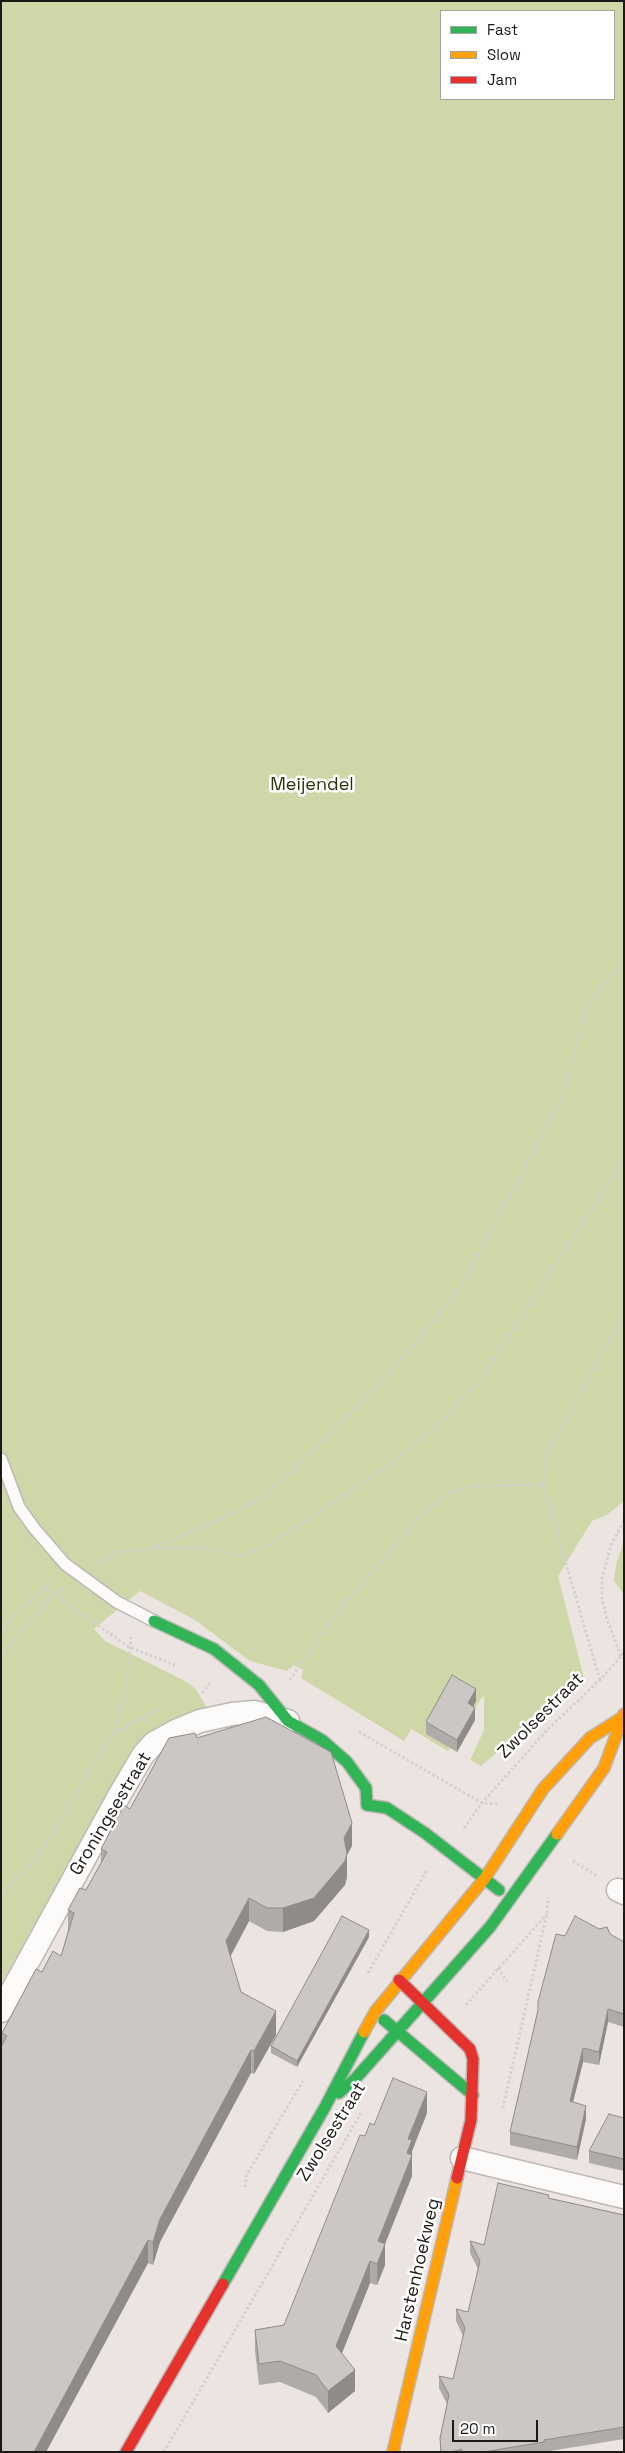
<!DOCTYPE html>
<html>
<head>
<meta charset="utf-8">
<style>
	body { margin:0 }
	#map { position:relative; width:625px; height:2453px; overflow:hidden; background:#ebe4e1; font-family:"Space Grotesk",sans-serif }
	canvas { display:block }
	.frame { position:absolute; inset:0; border:2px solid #1e1917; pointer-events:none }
	.legend { position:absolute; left:440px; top:10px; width:175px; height:90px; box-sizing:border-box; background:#fff; border:1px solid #a5a3a2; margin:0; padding:6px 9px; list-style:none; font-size:15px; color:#1e1917 }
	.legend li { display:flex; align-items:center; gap:10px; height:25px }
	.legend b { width:25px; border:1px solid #a5a3a2 }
	.scale { position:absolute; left:452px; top:2420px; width:86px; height:22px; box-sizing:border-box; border:2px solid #1e1917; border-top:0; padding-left:6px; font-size:15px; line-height:18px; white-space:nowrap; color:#1e1917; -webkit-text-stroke:4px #fff; paint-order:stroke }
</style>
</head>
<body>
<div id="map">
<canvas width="625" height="2453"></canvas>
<div class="frame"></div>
<ul class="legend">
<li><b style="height:6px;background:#30b455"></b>Fast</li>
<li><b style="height:6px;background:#ff9f0a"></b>Slow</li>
<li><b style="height:6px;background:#e5322d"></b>Jam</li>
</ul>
<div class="scale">20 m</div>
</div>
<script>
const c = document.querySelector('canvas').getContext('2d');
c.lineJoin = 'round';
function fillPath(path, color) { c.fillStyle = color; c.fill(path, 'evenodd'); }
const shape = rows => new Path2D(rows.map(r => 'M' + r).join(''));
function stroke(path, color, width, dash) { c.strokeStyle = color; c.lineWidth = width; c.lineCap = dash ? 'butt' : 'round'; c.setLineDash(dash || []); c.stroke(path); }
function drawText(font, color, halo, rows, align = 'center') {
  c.font = font + ' "Space Grotesk",sans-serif'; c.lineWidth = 5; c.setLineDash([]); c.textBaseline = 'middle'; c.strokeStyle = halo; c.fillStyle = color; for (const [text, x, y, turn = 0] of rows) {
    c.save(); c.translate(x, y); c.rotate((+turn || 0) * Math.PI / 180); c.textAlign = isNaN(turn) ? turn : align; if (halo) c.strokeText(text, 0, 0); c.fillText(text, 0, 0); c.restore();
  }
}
const green = shape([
	[1,1,624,1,624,1501,607,1515,592,1521,558,1576,584,1678,481,1766,470,1760,484,1730,484,1694,448,1751,411,1729,404,1741,301,1678,303,1670,294,1665,287,1671,250,1661,195,1620,140,1591,94,1629,105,1641,187,1682,196,1689,208,1710,149,1735,133,1748,1,1984],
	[441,11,614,11,614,99,441,99],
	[624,1541,624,1594,614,1581,616,1565]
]);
const path = shape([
	[153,1548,227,1516,265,1496,345,1419,409,1351,462,1285,561,1100,588,1002,624,964],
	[98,1564,116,1552,150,1549,204,1548,241,1556,271,1543,368,1480,406,1451,431,1431,479,1382,624,1160],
	[45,1588,129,1647,175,1665],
	[1,1631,19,1610,54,1579],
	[1,1655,53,1595,65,1588],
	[621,1656,607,1619,602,1598,602,1578,611,1545,624,1521],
	[290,1680,333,1617,422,1515,448,1493,474,1486,543,1485],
	[600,1680,543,1485,547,1453,624,1313],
	[202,1693,211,1682],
	[116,1732,159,1709],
	[359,1732,482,1803,499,1804],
	[464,1828,482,1803,547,1730,600,1680,624,1653],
	[573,1861,597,1876],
	[1,1896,46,1845,93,1764,115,1732,126,1689,131,1637],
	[498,1968,507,1982],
	[368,1973,427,1870],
	[466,2005,547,1914],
	[503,2108,547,1913,548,1897],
	[245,2187,247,2174,303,2081],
	[164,2452,361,2113]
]);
const lane = shape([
	[1,1459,19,1507,34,1528,65,1564,117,1602,154,1621]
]);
const street = shape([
	[618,1890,624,1893],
	[1,2011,120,1794,143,1755,154,1743,176,1731,200,1721,232,1714,255,1712,288,1721],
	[462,2158,624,2197]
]);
const fast = shape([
	[154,1621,214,1649,259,1685,288,1721,322,1740,347,1762,366,1788,367,1805,387,1808,425,1833,499,1890],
	[384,2020,473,2095],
	[339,2093,356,2078,490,1927,557,1834],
	[223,2284,325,2107,364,2032]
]);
const slow = shape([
	[557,1834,604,1768,624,1714],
	[364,2032,375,2012,485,1878,543,1789,590,1738,620,1719],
	[393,2452,457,2178]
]);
const jam = shape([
	[399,1980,470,2049,473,2059,471,2120,457,2178],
	[126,2452,223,2284]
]);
const wall = shape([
	[476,1701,473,1707,475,1720,457,1752,426,1734,426,1722],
	[197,1738,352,1846,347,1855,347,1877,345,1885,314,1921,283,1932,267,1931,249,1921,230,1956,241,1992,276,2035,254,2074,251,2073,160,2242,153,2265,148,2263,46,2452,1,2452,2,2033,42,1972,61,1956,68,1931,68,1910,86,1890,101,1863,101,1849,130,1809],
	[610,1934,624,1942,624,2027,608,2022,599,2065,583,2062,573,2102,586,2119,577,2160,510,2145,510,2132,538,2011,538,2002,565,1936],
	[369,1937,297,2067,271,2053,271,2046],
	[427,2113,412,2151,412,2176,385,2244,385,2265,377,2285,370,2283,342,2353,355,2391,328,2413,316,2397,280,2382,259,2385,255,2351,255,2330,284,2325,365,2136,374,2125],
	[624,2118,624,2171,589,2163,589,2151],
	[549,2198,624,2215,624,2439,544,2452,440,2452,440,2438,447,2404,439,2388,439,2376,453,2379,463,2336,456,2321,456,2309,468,2312,478,2269,470,2253,470,2241,484,2245]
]);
const shadedWall = shape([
	[476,1689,476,1701,468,1716,468,1703],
	[475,1708,475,1720,457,1752,457,1740],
	[352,1823,352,1846,347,1855,347,1877,345,1885,314,1921,283,1932,283,1908,344,1838],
	[249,1898,249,1921,226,1965,226,1941],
	[369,1930,369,1937,297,2067,297,2061],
	[608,2009,608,2022,599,2065,599,2052],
	[276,2011,276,2035,254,2074,254,2051],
	[583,2048,583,2062,570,2114,570,2101],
	[251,2050,251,2073,160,2242,153,2265,153,2242,160,2219],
	[427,2092,427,2113,412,2151,412,2176,385,2244,385,2265,377,2285,378,2241,407,2153,408,2139],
	[586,2106,586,2119,577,2160,577,2147],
	[148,2240,148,2263,46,2452,34,2452],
	[370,2261,370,2283,336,2368,336,2346],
	[355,2370,355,2391,328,2413,328,2391]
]);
const building = shape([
	[452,1675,476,1689,468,1703,475,1708,457,1740,426,1722,452,1675],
	[266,1717,331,1752,352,1823,344,1838,347,1853,345,1861,314,1898,283,1908,267,1908,249,1898,226,1941,241,1992,276,2011,254,2051,251,2050,160,2219,153,2242,148,2240,34,2452,1,2452,1,2047,7,2036,2,2033,36,1969,42,1972,53,1951,61,1956,74,1913,68,1910,80,1888,86,1890,107,1852,101,1849,124,1805,130,1809,169,1738,195,1733,197,1738,266,1717],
	[342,1916,369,1930,297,2061,271,2046,342,1916],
	[575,1916,599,1929,607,1927,610,1934,624,1942,624,2014,608,2009,599,2052,583,2048,570,2101,586,2106,577,2147,510,2132,538,2010,538,2002,556,1934,565,1936,575,1916],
	[393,2078,427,2092,408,2139,412,2140,407,2153,412,2155,378,2241,385,2244,377,2264,370,2261,336,2346,355,2370,328,2391,316,2375,280,2361,259,2364,255,2330,284,2325,360,2135,365,2136,370,2123,374,2125,393,2078],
	[609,2114,624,2118,624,2159,589,2151,609,2114],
	[498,2183,549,2195,548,2198,624,2215,624,2427,544,2440,544,2442,483,2452,461,2452,462,2449,452,2452,441,2452,440,2438,449,2395,439,2376,453,2379,465,2328,456,2309,468,2312,480,2261,470,2241,484,2245,498,2183]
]);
const parkNames = [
	["Meijendel",312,785]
];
const streetNames = [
	["Zwolsestraat",541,1716,-45],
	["Groningsestraat",111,1814,-59],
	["Zwolsestraat",332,2132,-58],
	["Harstenhoekweg",418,2270,-77]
];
fillPath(green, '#cfd7a9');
stroke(lane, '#bdb8b6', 14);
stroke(street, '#bdb8b6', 25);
stroke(fast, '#bdb8b6', 14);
stroke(slow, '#bdb8b6', 14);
stroke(jam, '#bdb8b6', 14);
stroke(path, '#d2d0cf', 3, [2.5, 2.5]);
stroke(lane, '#fcfbfa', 11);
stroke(street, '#fcfbfa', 22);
stroke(fast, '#30b455', 11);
stroke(slow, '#ff9f0a', 11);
stroke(jam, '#e5322d', 11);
fillPath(wall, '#afaba9');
fillPath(shadedWall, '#8f8b89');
fillPath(building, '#ccc7c4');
stroke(building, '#8f8b89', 1);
drawText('18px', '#2b3309', '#fff', parkNames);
drawText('18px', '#1e1917', '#fff', streetNames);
</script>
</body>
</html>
